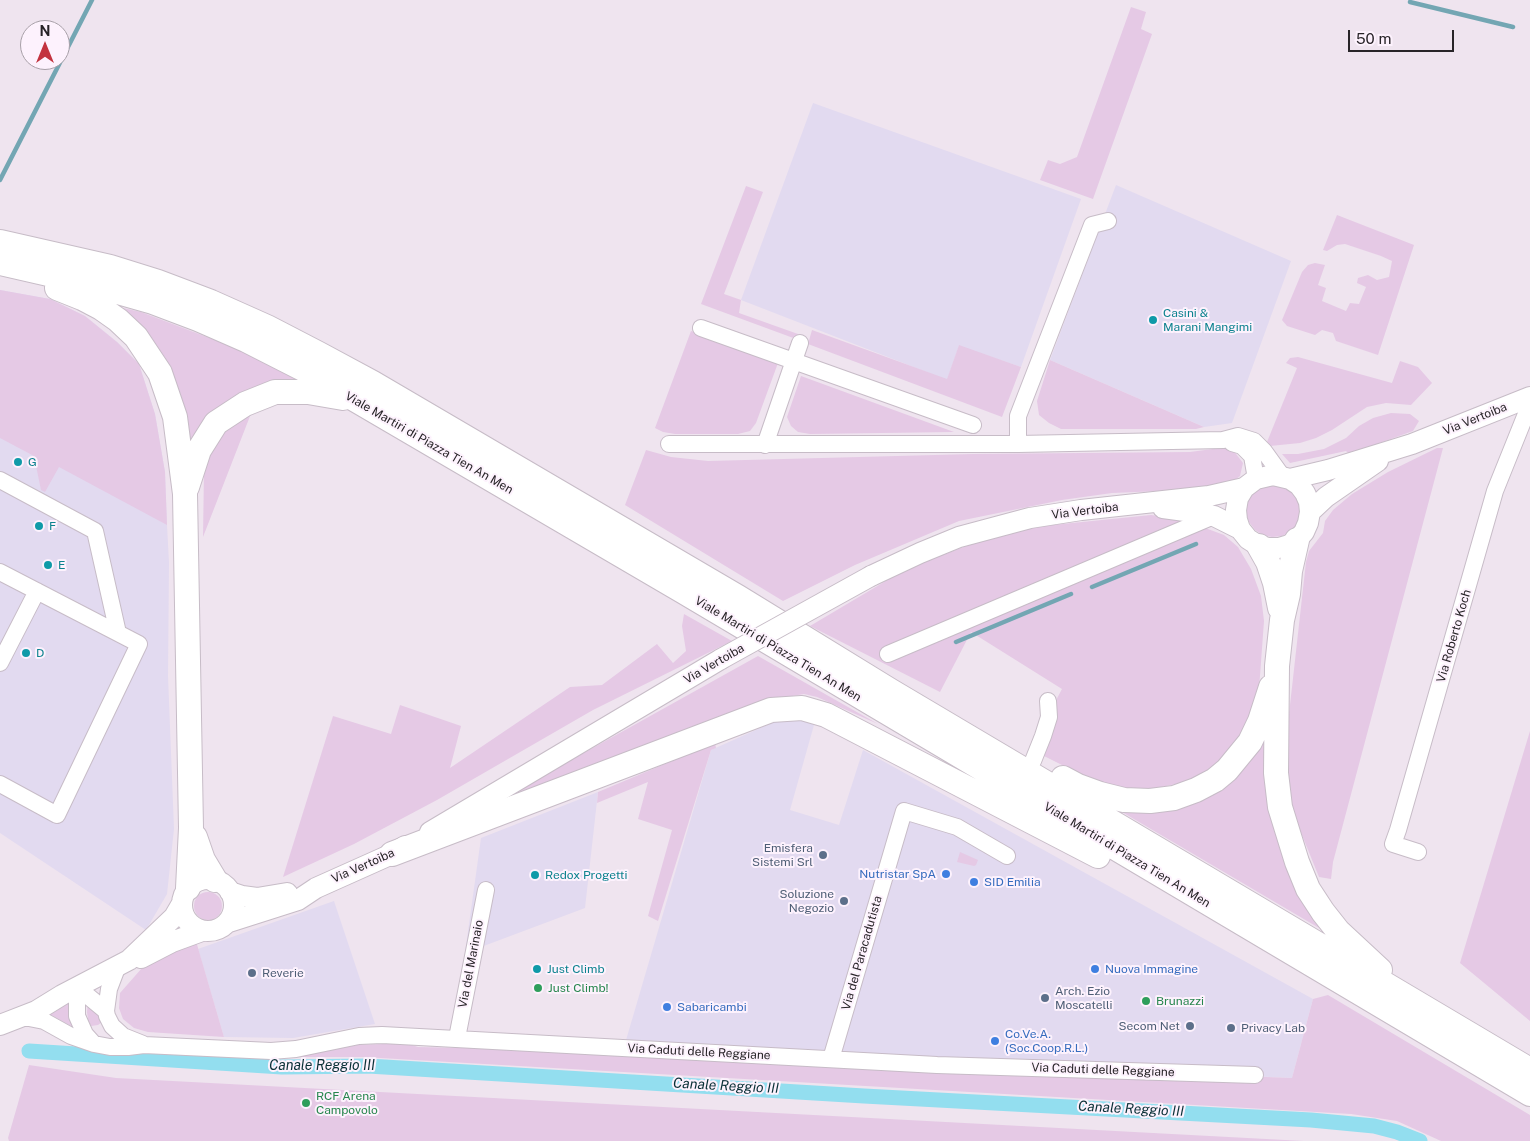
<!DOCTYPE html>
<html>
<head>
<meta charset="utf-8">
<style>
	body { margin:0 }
	#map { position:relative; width:1530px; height:1141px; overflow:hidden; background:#efe4ef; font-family:"Public Sans",sans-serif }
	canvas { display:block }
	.north { position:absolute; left:20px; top:20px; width:50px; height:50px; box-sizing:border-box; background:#fdf2fd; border:1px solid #a8a0a8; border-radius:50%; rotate:0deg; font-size:14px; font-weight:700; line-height:20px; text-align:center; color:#282428 }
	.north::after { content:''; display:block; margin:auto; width:18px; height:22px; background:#c3333f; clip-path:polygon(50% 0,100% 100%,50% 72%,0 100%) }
	.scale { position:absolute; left:1348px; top:30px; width:106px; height:22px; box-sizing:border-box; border:2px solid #282428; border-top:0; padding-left:6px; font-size:15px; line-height:18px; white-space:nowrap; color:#282428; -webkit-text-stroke:4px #fdf2fd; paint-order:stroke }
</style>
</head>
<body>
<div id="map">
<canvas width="1530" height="1141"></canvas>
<div class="north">N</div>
<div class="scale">50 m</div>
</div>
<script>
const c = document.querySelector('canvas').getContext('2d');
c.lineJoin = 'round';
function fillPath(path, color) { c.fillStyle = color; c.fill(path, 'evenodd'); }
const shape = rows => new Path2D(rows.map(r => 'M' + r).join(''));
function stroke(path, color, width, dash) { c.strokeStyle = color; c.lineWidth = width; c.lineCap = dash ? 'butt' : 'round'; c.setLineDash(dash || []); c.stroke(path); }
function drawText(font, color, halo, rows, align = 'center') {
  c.font = font + ' "Public Sans",sans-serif'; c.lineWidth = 4; c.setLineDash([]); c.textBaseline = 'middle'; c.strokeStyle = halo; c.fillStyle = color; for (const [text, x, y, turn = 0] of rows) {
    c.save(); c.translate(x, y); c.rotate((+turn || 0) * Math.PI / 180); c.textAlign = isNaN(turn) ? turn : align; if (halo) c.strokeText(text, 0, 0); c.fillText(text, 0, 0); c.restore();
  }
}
const industrial = shape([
	[813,103,1081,199,1021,367,959,346,947,380,741,300],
	[1116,185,1291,261,1232,423,1204,427,1050,360],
	[0,290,50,299,85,316,117,342,139,364,155,414,165,472,167,525,169,563,168,676,174,829,167,894,146,930,0,833],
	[802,719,814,725,790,810,839,825,863,750,1313,999,1292,1078,624,1047,711,750,776,721],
	[598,792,585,908,465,953,481,838],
	[334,901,375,1024,293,1038,224,1037,198,949]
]);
const green = shape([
	[1131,7,1146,12,1141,29,1152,34,1093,199,1040,180,1048,160,1060,164,1077,157],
	[746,186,763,192,724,294,741,300,739,313,798,334,796,339,701,304],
	[1337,215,1414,245,1378,355,1336,341,1333,333,1322,330,1315,335,1287,326,1282,320,1302,272,1308,265,1315,263,1325,265,1318,285,1326,288,1322,301,1346,311,1350,303,1359,304,1366,287,1357,283,1358,278,1368,275,1377,280,1389,277,1392,261,1381,256,1345,244,1337,245,1327,251,1323,250],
	[0,290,50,299,85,316,117,342,139,364,155,414,165,472,167,525,59,467,45,492,41,490,34,456,0,438],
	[114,306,141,312,228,345,313,385,277,384,188,456],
	[812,330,947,379,959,345,1021,367,1002,417,808,344],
	[691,331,778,363,756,423,750,431,738,434,675,434,663,432,655,428],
	[1298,357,1392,383,1400,361,1418,367,1432,383,1411,405,1386,403,1367,407,1332,430,1316,438,1300,443,1270,446,1267,442,1297,368,1286,363,1290,358],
	[1050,360,1204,427,1196,429,1061,429,1049,423,1039,415,1037,401],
	[801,376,954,432,810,434,798,432,791,426,787,417],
	[252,411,203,537,204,471,211,449,225,430],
	[1391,413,1410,414,1419,421,1413,431,1349,454,1346,451,1290,463,1282,454,1298,454,1324,449,1346,438,1359,426,1373,418],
	[1220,448,1233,450,1243,463,1240,476,1231,483,1210,489,1112,493,1062,500,959,521,855,565,783,601,625,505,646,450,671,457,708,461,973,454,1190,452],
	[1437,448,1443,448,1333,862,1331,879,1319,877,1293,813,1289,785,1287,757,1289,714,1306,562,1309,551,1323,533,1325,521,1333,510,1352,494,1388,472],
	[1273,482,1296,492,1302,509,1297,525,1290,532,1282,536,1272,537,1263,535,1255,530,1249,522,1246,513,1247,504,1250,495,1257,488],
	[1151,515,1181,519,1224,535,1238,547,1251,569,1261,596,1264,621,1258,703,1246,732,1216,767,1190,781,1152,789,1122,788,1084,776,1030,749,1062,689,971,632,940,692,810,626,906,569,987,538,1033,527],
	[684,614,732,641,593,710,437,800,354,844,283,877,333,716,391,734,400,705,461,726,450,768,570,687,602,685,657,644,673,663,686,651,682,626],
	[758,656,878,724,817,697,804,694,775,699,458,823],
	[1272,706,1269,780,1336,938,1105,802,1180,805],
	[1530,731,1530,1021,1460,963],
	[715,743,716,748,711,750,658,921,648,916,672,830,638,819,648,782,597,803,598,792],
	[960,852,978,860,976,865,974,866,957,862],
	'194 906a14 14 0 1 1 28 0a14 14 0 1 1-28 0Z',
	[196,941,224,1037,148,1032,134,1028,123,1019,119,1008,120,993,142,968,154,960],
	[1328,995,1530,1115,1530,1141,1441,1141,1397,1121,1351,1114,363,1057,294,1057,357,1045,406,1043,418,1047,462,1048,473,1046,1292,1078,1313,999],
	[73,1000,80,1031,53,1016,41,1014],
	[88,1001,98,1006,102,1022,98,1025,91,1026,88,1019,87,1012],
	[29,1065,116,1078,1304,1141,9,1141,8,1138]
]);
const stream = shape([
	[1410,2,1513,27],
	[0,180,92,0],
	[1092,587,1196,544],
	[956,642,1071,594]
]);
const canal = shape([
	[29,1051,282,1067,368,1066,864,1096,1311,1120,1374,1126,1397,1132,1420,1141]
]);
const minor = shape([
	[701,328,973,425],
	[1232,443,1242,446,1252,456,1256,479],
	[669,444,1018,444,1223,440,1238,436,1254,441,1264,451,1282,476],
	[1018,444,1018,416,1092,225,1108,221],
	[765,445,800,343],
	[0,480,95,531,118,633],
	[0,572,139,644,57,815,0,784],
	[888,654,1214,516],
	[0,663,37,591],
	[1033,761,1043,736,1049,717,1048,701],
	[1418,852,1393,844,1398,830,1495,491,1530,404],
	[117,968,109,989,106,1011,107,1016,112,1026,123,1036,143,1044],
	[77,987,77,1016,85,1034,94,1044],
	[77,987,106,1011],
	[18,1018,29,1018,44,1021,71,1036,94,1044,110,1047,128,1047,144,1045,271,1051,296,1049,359,1036,382,1035,937,1065,1255,1075],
	[457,1038,486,890],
	[831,1059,904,811,957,827,1007,856]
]);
const major = shape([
	[1290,479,1299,485,1305,493,1309,502,1310,512,1308,523,1304,532,1297,540,1289,545,1279,548,1269,548,1259,546,1248,539,1240,529,1237,520,1236,510,1238,498,1244,488,1256,479,1273,475,1290,479,1328,470,1412,444,1530,397],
	[1163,508,1200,513,1214,516,1240,529],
	[1310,512,1326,497,1378,461],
	[871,576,920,553,959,537,1030,518,1081,510,1209,496,1244,488],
	[430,832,721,659],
	'182 905a26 26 0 1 1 52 0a26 26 0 1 1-52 0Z',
	[230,892,242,896,257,898,287,893],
	[229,922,298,900,316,888,392,854,405,846],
	[141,958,172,942,202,931],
	[0,1025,36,1011,62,995,129,960,174,917,181,905]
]);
const highway = shape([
	[0,242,110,267,158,282,211,302,267,327,319,354,373,383,738,597,891,691,1530,1070],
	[0,263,79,281,153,302,198,319,246,340,301,368,684,592,1530,1094],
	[57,288,82,298,101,308,118,320,136,337,160,373,175,417,185,494,191,828,188,888],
	[187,487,199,450,216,423,245,404,275,392,308,392,343,398],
	[1297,540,1290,571,1288,594,1282,620,1277,666,1276,773,1280,807,1297,862,1308,889,1323,912,1338,931,1380,970],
	[1259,546,1268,562,1275,583,1280,608],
	[1063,778,1078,786,1100,794,1124,800,1150,801,1174,798,1196,790,1215,780,1227,770,1250,742,1260,721,1271,687],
	[195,837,203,860,215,880],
	[392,854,771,710,802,708,826,715,1098,856]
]);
const majorBridge = shape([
	[721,659,871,576]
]);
const markers = [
	[1153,320,5,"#0f9aa8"],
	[18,462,5,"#0f9aa8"],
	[39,526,5,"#0f9aa8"],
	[48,565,5,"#0f9aa8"],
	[26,653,5,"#0f9aa8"],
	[823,855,5,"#5c6f8a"],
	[946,874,5,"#3f7fe0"],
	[535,875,5,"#0f9aa8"],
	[974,882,5,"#3f7fe0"],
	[844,901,5,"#5c6f8a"],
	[537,969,5,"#0f9aa8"],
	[1095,969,5,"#3f7fe0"],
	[252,973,5,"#5c6f8a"],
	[538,988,5,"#2e9e5b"],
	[1045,998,5,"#5c6f8a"],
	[1146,1001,5,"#2e9e5b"],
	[667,1007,5,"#3f7fe0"],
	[1190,1026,5,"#5c6f8a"],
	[1231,1028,5,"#5c6f8a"],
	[995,1041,5,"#3f7fe0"],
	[306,1103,5,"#2e9e5b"]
];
const cultureNames = [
	["Casini &",1163,313],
	["Marani Mangimi",1163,327],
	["G",28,462],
	["F",49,526],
	["E",58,565],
	["D",36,653],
	["Redox Progetti",545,875],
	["Just Climb",547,969]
];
const streetNames = [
	["Via Vertoiba",1475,419,-22],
	["Viale Martiri di Piazza Tien An Men",429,443,30],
	["Via Vertoiba",1085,511,-7],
	["Via Roberto Koch",1454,636,-74],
	["Viale Martiri di Piazza Tien An Men",778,649,31],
	["Via Vertoiba",714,664,-30],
	["Viale Martiri di Piazza Tien An Men",1127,855,31],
	["Via Vertoiba",363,866,-24],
	["Via del Paracadutista",862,953,-74],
	["Via del Marinaio",471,964,-79],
	["Via Caduti delle Reggiane",699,1052,3],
	["Via Caduti delle Reggiane",1103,1070,2]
];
const serviceNames = [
	["Emisfera",813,848],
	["Sistemi Srl",813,862],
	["Soluzione",834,894],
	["Negozio",834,908],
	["Reverie",262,973,"left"],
	["Arch. Ezio",1055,991,"left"],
	["Moscatelli",1055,1005,"left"],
	["Secom Net",1180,1026],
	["Privacy Lab",1241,1028,"left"]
];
const shopNames = [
	["Nutristar SpA",936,874,"right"],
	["SID Emilia",984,882],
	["Nuova Immagine",1105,969],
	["Sabaricambi",677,1007],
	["Co.Ve.A.",1005,1034],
	["(Soc.Coop.R.L.)",1005,1048]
];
const leisureNames = [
	["Just Climb!",548,988],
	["Brunazzi",1156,1001],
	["RCF Arena",316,1096],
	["Campovolo",316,1110]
];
const waterNames = [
	["Canale Reggio III",322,1066],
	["Canale Reggio III",726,1086,3],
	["Canale Reggio III",1131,1109,3]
];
fillPath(industrial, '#e2daf0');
fillPath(green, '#e5c9e5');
stroke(stream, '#73a6b3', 4.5);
stroke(canal, '#93deef', 15);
stroke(minor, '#c7bcc7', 18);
stroke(major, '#c7bcc7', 22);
stroke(highway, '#c7bcc7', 26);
stroke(minor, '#fff', 16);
stroke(major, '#fff', 20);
stroke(highway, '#fff', 24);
stroke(majorBridge, '#c7bcc7', 22, []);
stroke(majorBridge, '#fff', 20);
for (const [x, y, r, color] of markers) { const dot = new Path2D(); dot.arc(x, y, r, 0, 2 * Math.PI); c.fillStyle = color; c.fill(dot); stroke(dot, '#fdf2fd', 2); }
drawText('12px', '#0d838f', '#fdf2fd', cultureNames, 'left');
drawText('12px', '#282428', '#fdf2fd', streetNames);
drawText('12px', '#4e5e75', '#fdf2fd', serviceNames, 'right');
drawText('12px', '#366cbe', '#fdf2fd', shopNames, 'left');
drawText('12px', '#27864d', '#fdf2fd', leisureNames, 'left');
drawText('italic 14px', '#0a3037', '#fdf2fd', waterNames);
</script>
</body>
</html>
